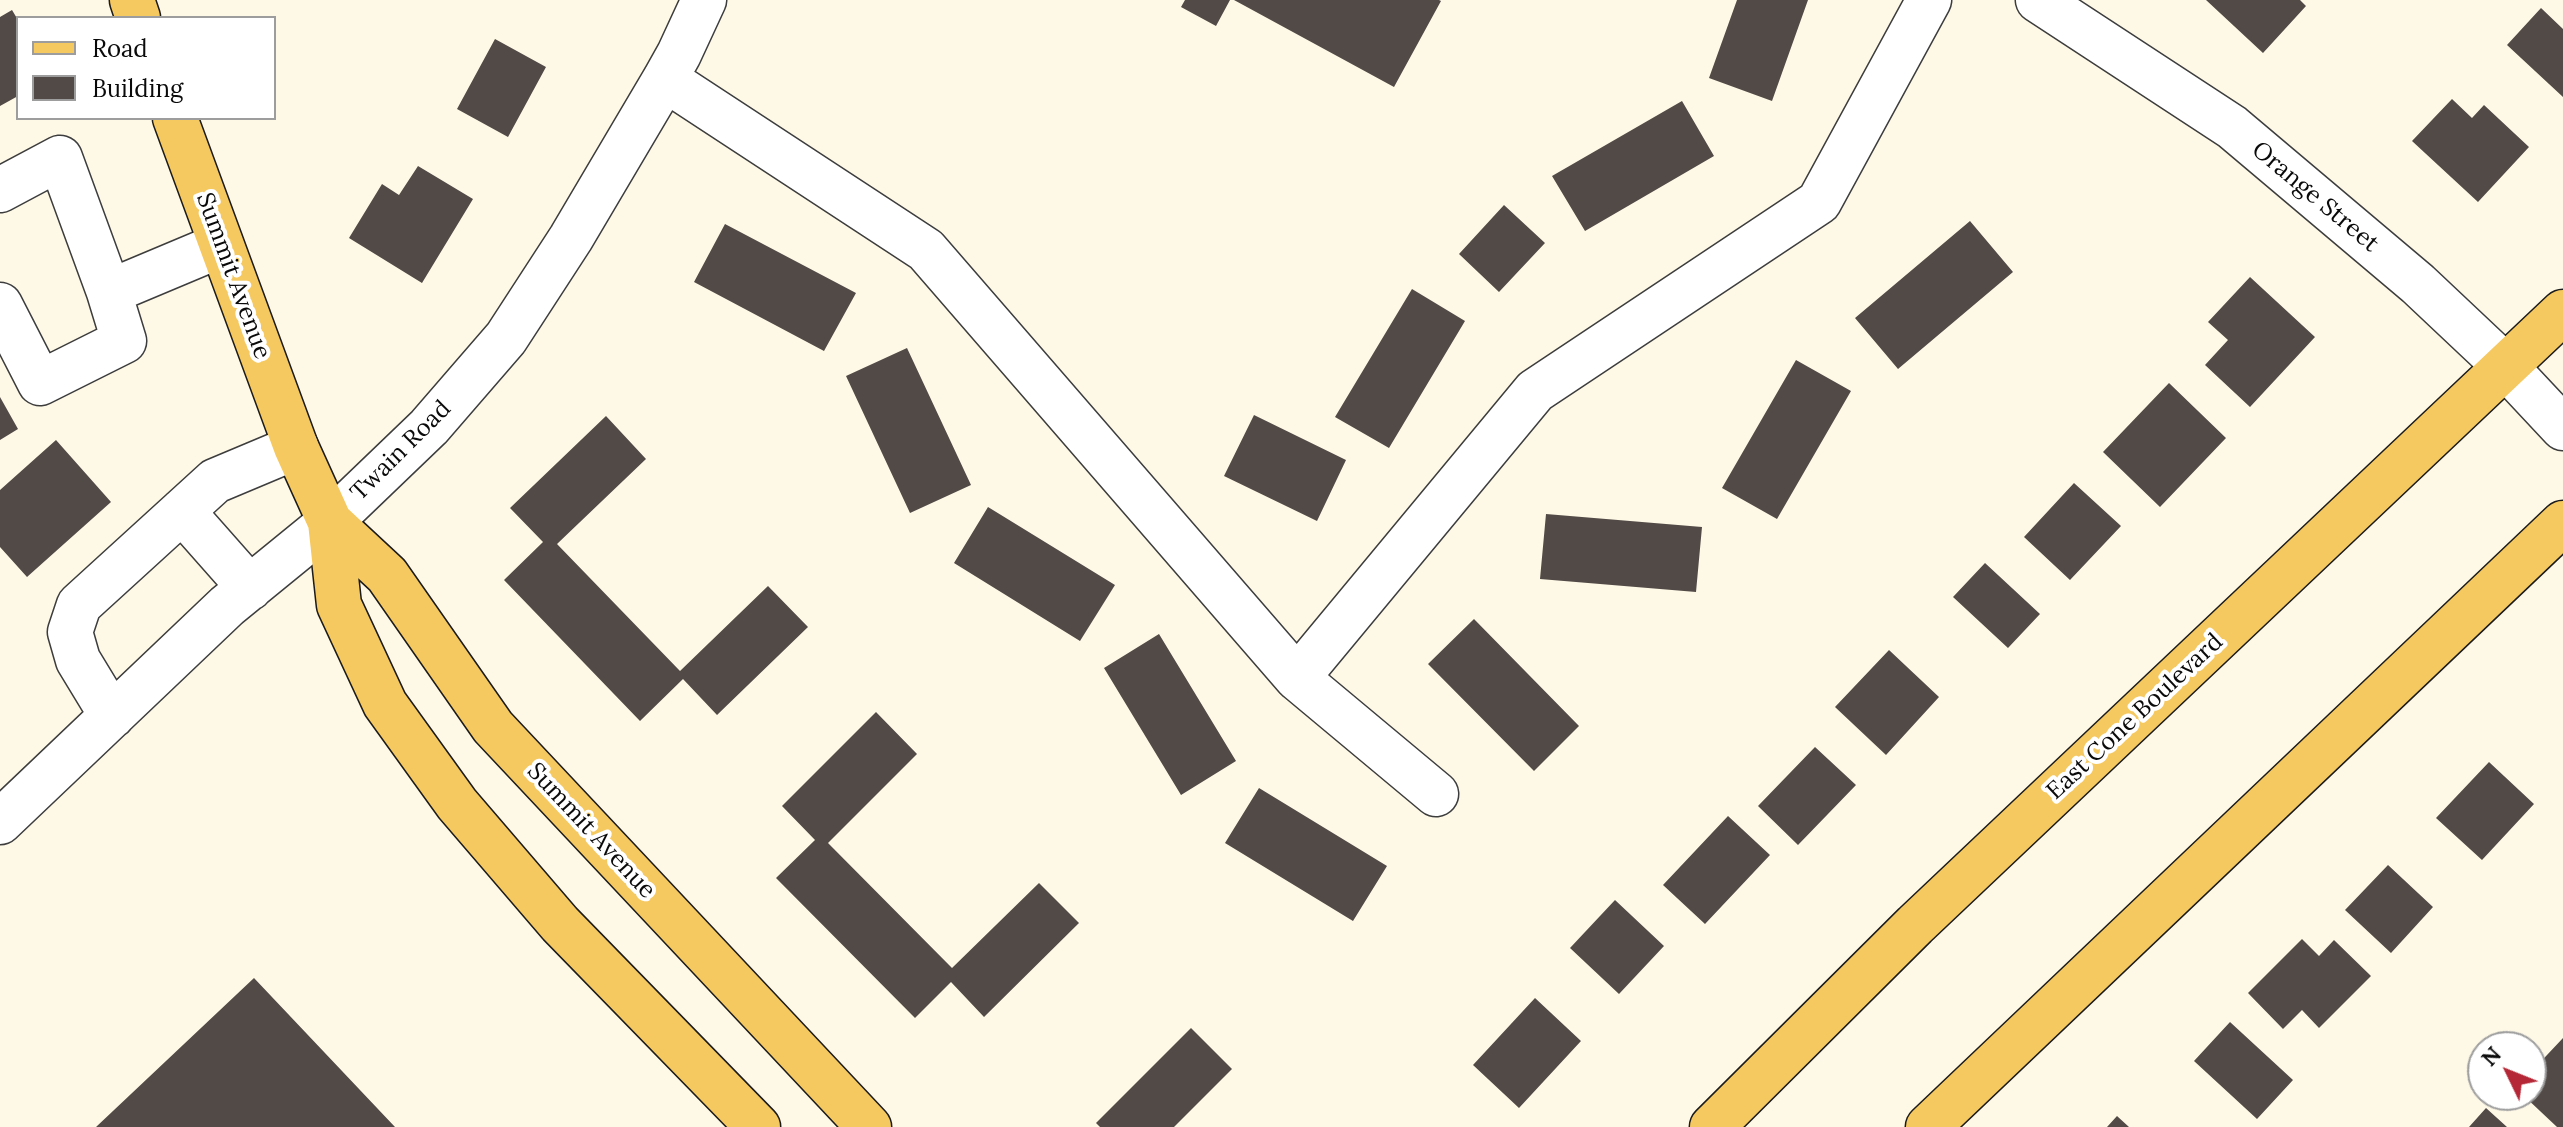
<!DOCTYPE html>
<html>
<head>
<meta charset="utf-8">
<style>
	body { margin:0 }
	#map { position:relative; width:2563px; height:1127px; overflow:hidden; background:#fef8e7; font-family:Lora,serif }
	canvas { display:block }
	.legend { position:absolute; left:16px; top:16px; width:260px; height:104px; box-sizing:border-box; background:#fff; border:2px solid #9d9d9d; margin:0; padding:10px 14px; list-style:none; font-size:24px; color:#0a0a0a }
	.legend li { display:flex; align-items:center; gap:16px; height:40px }
	.legend b { width:40px; border:2px solid #9d9d9d }
	.north { position:absolute; left:2467px; top:1031px; width:80px; height:80px; box-sizing:border-box; background:#fff; border:2px solid #9d9d9d; border-radius:50%; rotate:313deg; font-size:22px; font-weight:700; line-height:32px; text-align:center; color:#0a0a0a }
	.north::after { content:''; display:block; margin:auto; width:28px; height:36px; background:#b52736; clip-path:polygon(50% 0,100% 100%,50% 72%,0 100%) }
</style>
</head>
<body>
<div id="map">
<canvas width="2563" height="1127"></canvas>
<ul class="legend">
<li><b style="height:10px;background:#f5c860"></b>Road</li>
<li><b style="height:22px;background:#524a46"></b>Building</li>
</ul>
<div class="north">N</div>
</div>
<script>
const c = document.querySelector('canvas').getContext('2d');
c.lineJoin = 'round';
function fillPath(path, color) { c.fillStyle = color; c.fill(path, 'evenodd'); }
const shape = rows => new Path2D(rows.map(r => 'M' + r).join(''));
function stroke(path, color, width, dash) { c.strokeStyle = color; c.lineWidth = width; c.lineCap = dash ? 'butt' : 'round'; c.setLineDash(dash || []); c.stroke(path); }
function drawText(font, color, halo, rows, align = 'center') {
  c.font = font + ' Lora,serif'; c.lineWidth = 8; c.setLineDash([]); c.textBaseline = 'middle'; c.strokeStyle = halo; c.fillStyle = color; for (const [text, x, y, turn = 0] of rows) {
    c.save(); c.translate(x, y); c.rotate((+turn || 0) * Math.PI / 180); c.textAlign = isNaN(turn) ? turn : align; if (halo) c.strokeText(text, 0, 0); c.fillText(text, 0, 0); c.restore();
  }
}
const building = shape([
	[1185,0,1230,0,1216,26,1181,7],
	[1234,0,1439,0,1441,1,1394,87],
	[1737,0,1808,0,1772,101,1709,78],
	[2206,0,2300,0,2306,6,2263,53],
	[2541,8,2563,29,2563,97,2507,45],
	[12,10,18,20,18,96,0,106,0,17],
	[495,39,546,67,508,137,457,109],
	[2452,99,2472,118,2484,105,2529,147,2478,202,2412,141],
	[1682,101,1714,156,1585,231,1552,176],
	[418,166,473,199,422,283,349,238,382,184,399,195],
	[1504,205,1545,243,1499,292,1459,254],
	[1970,221,2013,272,1898,369,1855,318],
	[725,224,856,293,824,351,694,282],
	[2250,277,2315,337,2250,407,2205,365,2228,340,2208,322],
	[1412,289,1465,321,1389,448,1335,417],
	[907,348,971,485,910,513,846,376],
	[1796,360,1851,391,1777,519,1722,488],
	[2169,383,2226,438,2160,507,2103,452],
	[0,397,18,429,0,440],
	[1254,415,1346,460,1317,521,1224,476],
	[606,416,646,459,557,544,680,671,768,586,808,627,717,715,683,679,640,721,504,580,543,542,510,508],
	[56,440,111,502,27,577,0,547,0,490],
	[2074,483,2121,526,2070,580,2024,537],
	[988,507,1115,585,1080,641,954,563],
	[1546,514,1702,527,1696,592,1540,579],
	[1985,563,2040,614,2008,648,1953,597],
	[1474,619,1579,726,1534,771,1428,664],
	[1159,634,1236,761,1181,795,1104,668],
	[1889,650,1939,697,1886,755,1835,707],
	[876,712,917,754,828,843,952,968,1039,883,1079,923,984,1017,951,982,915,1018,776,878,815,840,782,806],
	[1815,747,1856,785,1798,845,1758,806],
	[2489,762,2534,804,2482,860,2436,818],
	[1259,788,1387,866,1353,921,1225,843],
	[1728,816,1770,855,1705,924,1663,885],
	[2388,865,2433,907,2391,953,2345,910],
	[1615,900,1664,946,1619,994,1570,948],
	[2302,939,2319,956,2334,940,2371,976,2319,1028,2302,1010,2283,1029,2248,993],
	[254,978,395,1127,96,1127],
	[1535,998,1581,1041,1519,1108,1473,1065],
	[2230,1022,2293,1080,2257,1119,2194,1061],
	[1191,1028,1232,1069,1174,1127,1100,1127,1096,1123],
	[2563,1038,2563,1127,2557,1127,2523,1095,2531,1095,2531,1072],
	[2486,1108,2507,1127,2469,1127],
	[2117,1116,2129,1127,2107,1127]
]);
const minor = shape([
	[2038,0,2232,127,2418,284,2505,366,2563,428],
	[665,79,926,250,1297,678,1535,391,1819,202,1929,0],
	[0,190,60,158,109,292,124,341,40,383,0,305],
	[109,292,221,245],
	[182,511,250,588],
	[1297,678,1436,794],
	[112,716,78,660,70,632,79,605,215,481,296,447],
	[0,822,227,606,330,522,429,427,506,338,571,238,665,79,679,54,704,0]
]);
const major = shape([
	[132,0,138,18],
	[175,118,296,447,330,522,339,605,385,704,457,804,560,924,758,1127],
	[330,522,387,575,493,727,869,1127],
	[1712,1127,1915,925,2563,312],
	[1928,1127,2563,523]
]);
const streetNames = [
	["Orange Street",2315,197,40],
	["Summit Avenue",233,276,70],
	["Twain Road",401,451,-45],
	["East Cone Boulevard",2135,717,-43],
	["Summit Avenue",591,831,47]
];
fillPath(building, '#524a46');
stroke(minor, '#3d3d3d', 47);
stroke(major, '#1b1b1b', 47);
stroke(minor, '#fff', 44);
stroke(major, '#f5c860', 44);
drawText('24px', '#0a0a0a', '#fff', streetNames);
</script>
</body>
</html>
